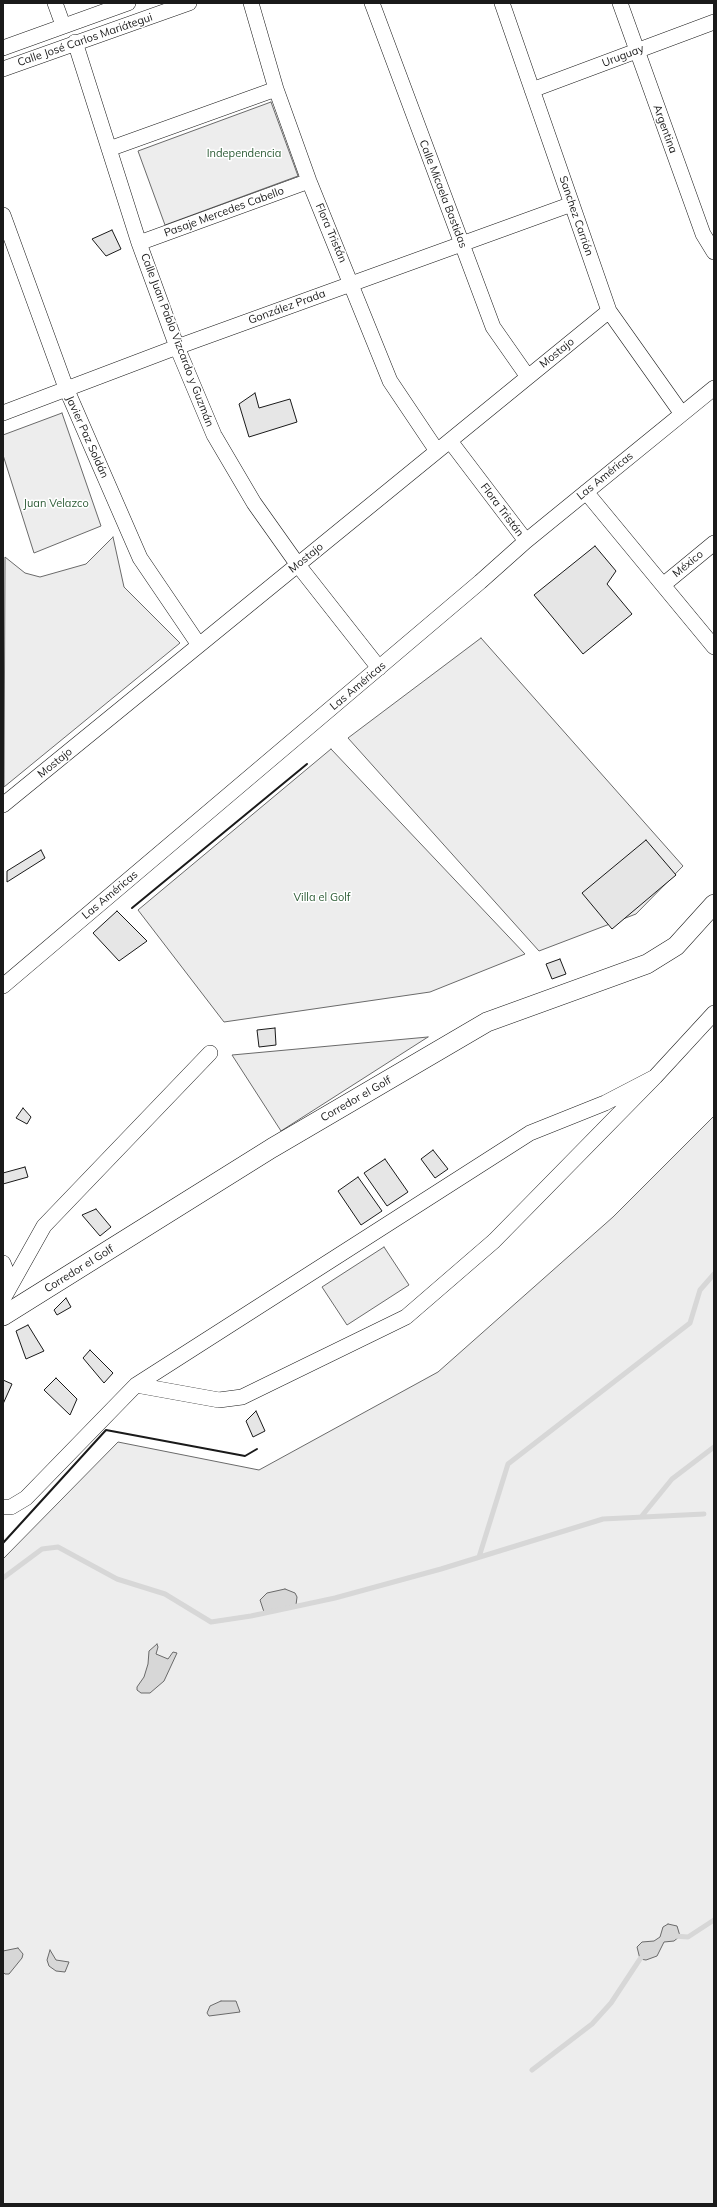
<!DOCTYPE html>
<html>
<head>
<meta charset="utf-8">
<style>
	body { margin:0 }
	#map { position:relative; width:717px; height:2207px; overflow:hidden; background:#fff; font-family:Mulish,sans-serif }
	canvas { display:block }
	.frame { position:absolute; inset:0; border:4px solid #1a1a1a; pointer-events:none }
</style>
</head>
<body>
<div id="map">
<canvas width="717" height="2207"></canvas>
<div class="frame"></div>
</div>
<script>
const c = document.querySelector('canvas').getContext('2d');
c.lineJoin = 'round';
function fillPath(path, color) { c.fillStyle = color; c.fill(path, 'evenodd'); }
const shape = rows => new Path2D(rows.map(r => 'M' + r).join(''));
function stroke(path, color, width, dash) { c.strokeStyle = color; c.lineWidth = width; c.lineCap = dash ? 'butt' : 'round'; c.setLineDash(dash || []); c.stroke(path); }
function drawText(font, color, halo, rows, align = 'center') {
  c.font = font + ' Mulish,sans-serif'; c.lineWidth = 3; c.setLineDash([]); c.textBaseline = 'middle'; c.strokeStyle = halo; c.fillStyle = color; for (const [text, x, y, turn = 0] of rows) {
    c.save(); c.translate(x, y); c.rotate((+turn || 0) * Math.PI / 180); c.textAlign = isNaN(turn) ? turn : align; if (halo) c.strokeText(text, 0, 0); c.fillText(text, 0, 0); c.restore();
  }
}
const green = shape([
	[271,102,298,176,165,225,138,151,271,102],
	[62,413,101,526,34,553,3,455,3,435,62,413],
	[113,537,124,587,180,643,4,787,5,557,25,573,40,577,86,564,113,537],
	[481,638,683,866,636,914,539,951,348,738,481,638],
	[331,749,525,954,430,992,224,1022,138,910,331,749],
	[428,1037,281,1131,232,1055,428,1037],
	[714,1116,714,2204,3,2204,3,1559,118,1442,259,1470,438,1372,613,1217,714,1116],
	[384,1247,409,1285,347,1325,322,1287,384,1247]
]);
const water = shape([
	[285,1589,295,1593,297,1597,296,1605,264,1612,260,1600,267,1593,285,1589],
	[157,1644,158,1647,156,1654,168,1659,173,1652,177,1653,164,1681,150,1693,141,1693,137,1690,137,1687,144,1677,148,1664,149,1651,157,1644],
	[668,1924,677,1926,680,1936,674,1941,664,1942,657,1956,646,1960,640,1959,637,1947,642,1942,654,1941,660,1937,663,1927,668,1924],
	[18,1948,23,1954,22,1958,9,1974,5,1974,3,1972,3,1951,18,1948],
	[50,1950,56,1960,69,1962,65,1972,56,1971,49,1966,47,1960,50,1950],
	[221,2001,236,2001,240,2012,209,2016,207,2013,210,2006,221,2001]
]);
const stream = shape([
	[641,1517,672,1479,714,1447],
	[479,1557,508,1464,690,1323,700,1290,714,1274],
	[3,1578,42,1549,58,1547,117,1579,165,1594,211,1622,251,1616,335,1598,441,1569,603,1519,704,1514],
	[674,1936,688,1937,714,1920],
	[532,2070,592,2024,611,2003,640,1959,645,1954]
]);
const building = shape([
	[112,230,121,249,106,256,92,239,112,230],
	[255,393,259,408,290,399,297,422,249,437,239,404,255,393],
	[595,546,616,571,607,584,632,614,583,654,534,595,595,546],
	[646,840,676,875,612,929,582,893,646,840],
	[41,850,45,858,7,882,7,871,41,850],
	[117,911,147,941,119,961,93,933,117,911],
	[560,959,566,974,552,979,546,964,560,959],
	[275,1028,276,1045,259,1047,257,1030,275,1028],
	[23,1108,31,1117,27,1124,16,1118,23,1108],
	[433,1150,448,1169,435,1178,421,1159,433,1150],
	[385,1159,408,1192,387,1206,364,1173,385,1159],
	[25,1167,28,1177,3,1184,3,1173,25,1167],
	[358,1177,382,1211,361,1225,338,1191,358,1177],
	[96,1209,111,1227,100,1236,82,1215,96,1209],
	[66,1298,71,1307,57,1315,54,1310,66,1298],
	[28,1325,44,1351,26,1359,16,1331,28,1325],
	[90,1350,113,1373,104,1383,83,1358,90,1350],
	[56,1378,77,1399,70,1415,44,1390,56,1378],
	[3,1380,12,1384,3,1404,3,1380],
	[256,1411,265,1431,253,1437,246,1421,256,1411]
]);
const minor = shape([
	[55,3,63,25],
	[251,3,276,89,309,181,390,381,437,451],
	[372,3,493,327,528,377],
	[502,3,609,311,682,414],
	[620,3,703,234,714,252],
	[75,42,139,243,177,347,214,435,254,503,298,565,379,668],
	[3,48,128,3],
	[3,69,189,3],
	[532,90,714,22],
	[109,149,276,89],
	[3,215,66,388,140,558,199,645],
	[139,243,309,181],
	[3,413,177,347,572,204],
	[450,441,526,541],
	[586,492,714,647],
	[663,585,714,543],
	[3,805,609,311],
	[3,986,480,582,526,541,714,388],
	[3,1263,5,1268,3,1296],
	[3,1299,44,1226,210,1053],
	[136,1385,219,1400,242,1397,406,1317,494,1241,655,1077,714,1013],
	[3,1507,11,1507,26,1498,136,1385,530,1133,605,1103,655,1077]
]);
const tertiary = shape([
	[3,1316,272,1148,487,1022,647,964,676,946,714,904]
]);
const wall = shape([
	[132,908,307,764],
	[3,1543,106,1430,245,1456,257,1449]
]);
const streetNames = [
	["Calle José Carlos Mariátegui",85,40,-19],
	["Uruguay",623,56,-21],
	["Argentina",665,129,70],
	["Calle Micaela Bastidas",443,194,69],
	["Pasaje Mercedes Cabello",224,212,-20],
	["Sanchez Carrión",576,216,71],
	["Flora Tristán",331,233,67],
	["González Prada",287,307,-20],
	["Calle Juan Pablo Vizcardo y Guzmán",177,340,69],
	["Mostajo",557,353,-39],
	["Javier Paz Soldán",87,437,66],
	["Las Américas",605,476,-39],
	["Flora Tristán",502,510,53],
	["Mostajo",306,558,-39],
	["México",688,564,-39],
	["Las Américas",358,686,-40],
	["Mostajo",55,763,-39],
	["Las Américas",110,895,-40],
	["Corredor el Golf",356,1099,-30],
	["Corredor el Golf",79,1269,-32]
];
const parkNames = [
	["Independencia",244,154],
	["Juan Velazco",56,504],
	["Villa el Golf",322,898]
];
fillPath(green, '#ededed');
stroke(green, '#6a6a6a', 1);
fillPath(water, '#d7d7d7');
stroke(water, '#6a6a6a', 1);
stroke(stream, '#d7d7d7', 5);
fillPath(building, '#e6e6e6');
stroke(building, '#1a1a1a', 1);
stroke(minor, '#1a1a1a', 16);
stroke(tertiary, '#1a1a1a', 20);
stroke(minor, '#fff', 15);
stroke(tertiary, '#fff', 19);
stroke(wall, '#1a1a1a', 2);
drawText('11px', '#1a1a1a', '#fff', streetNames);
drawText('11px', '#2b5a34', '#fff', parkNames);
</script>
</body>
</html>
